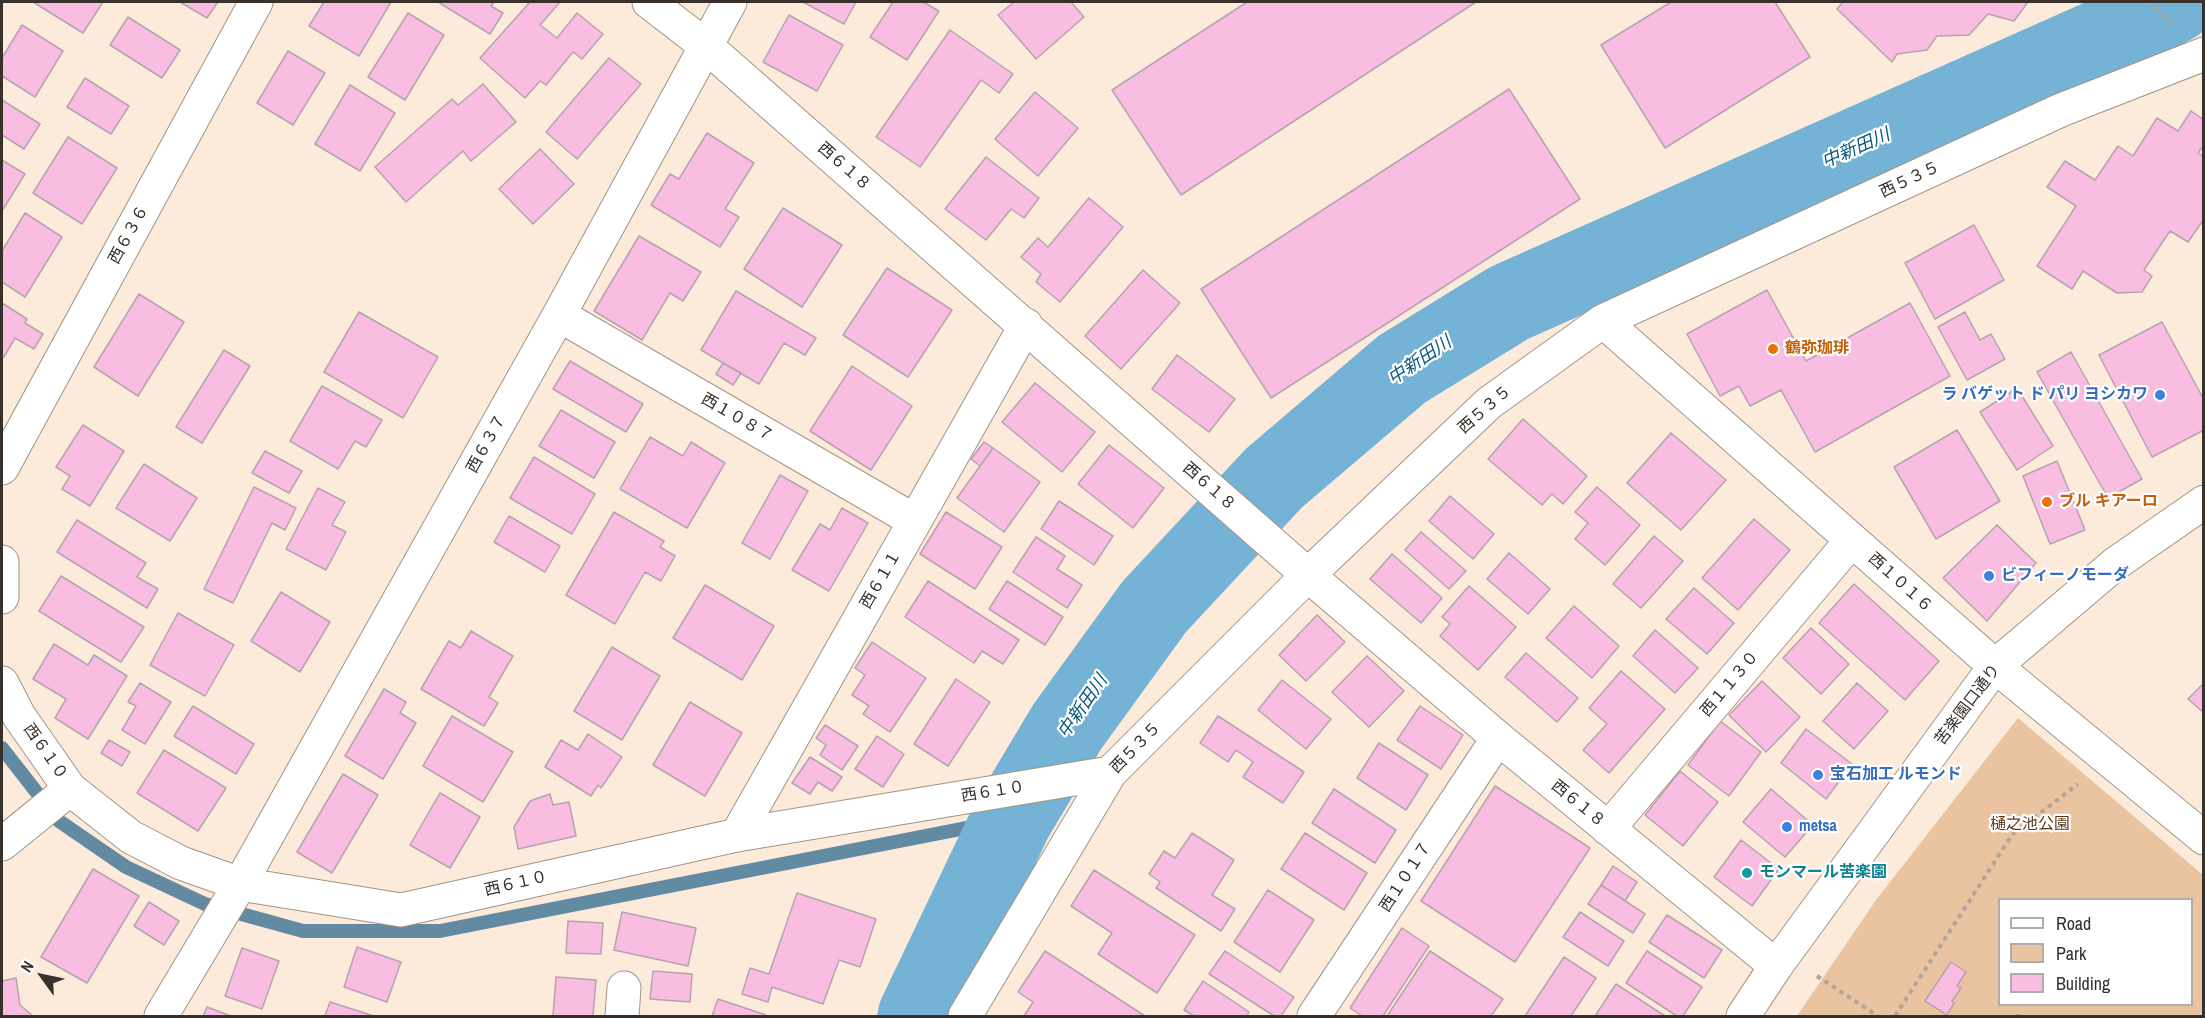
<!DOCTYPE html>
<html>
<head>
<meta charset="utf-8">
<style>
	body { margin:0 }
	#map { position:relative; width:2205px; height:1018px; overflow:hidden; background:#fceadb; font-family:"Archivo Narrow",sans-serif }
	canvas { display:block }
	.frame { position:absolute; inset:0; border:3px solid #37302b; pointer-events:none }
	.legend { position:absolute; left:1998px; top:898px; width:195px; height:108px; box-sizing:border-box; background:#fff; border:2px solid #afacaa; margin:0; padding:8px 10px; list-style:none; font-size:18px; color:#37302b }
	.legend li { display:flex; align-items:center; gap:12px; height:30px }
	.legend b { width:30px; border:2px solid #afacaa }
	.north { position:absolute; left:12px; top:946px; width:60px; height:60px; -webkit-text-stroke:4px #fff; paint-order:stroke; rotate:303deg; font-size:16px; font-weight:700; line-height:24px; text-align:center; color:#37302b }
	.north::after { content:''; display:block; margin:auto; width:21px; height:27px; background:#37302b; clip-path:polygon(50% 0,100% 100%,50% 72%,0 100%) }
</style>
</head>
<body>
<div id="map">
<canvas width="2205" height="1018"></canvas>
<div class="frame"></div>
<ul class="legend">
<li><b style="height:8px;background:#fff"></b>Road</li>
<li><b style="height:16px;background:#eac4a1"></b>Park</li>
<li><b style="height:16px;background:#f8bde1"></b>Building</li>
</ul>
<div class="north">N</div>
</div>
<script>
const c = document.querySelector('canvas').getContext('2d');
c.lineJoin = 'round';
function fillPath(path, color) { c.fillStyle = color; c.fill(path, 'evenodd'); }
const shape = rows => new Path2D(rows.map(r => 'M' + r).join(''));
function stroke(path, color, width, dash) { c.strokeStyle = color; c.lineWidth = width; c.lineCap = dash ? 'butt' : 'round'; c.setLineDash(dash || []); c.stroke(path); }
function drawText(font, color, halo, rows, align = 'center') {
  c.font = font + ' "Archivo Narrow","Noto Sans JP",sans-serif'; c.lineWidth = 4.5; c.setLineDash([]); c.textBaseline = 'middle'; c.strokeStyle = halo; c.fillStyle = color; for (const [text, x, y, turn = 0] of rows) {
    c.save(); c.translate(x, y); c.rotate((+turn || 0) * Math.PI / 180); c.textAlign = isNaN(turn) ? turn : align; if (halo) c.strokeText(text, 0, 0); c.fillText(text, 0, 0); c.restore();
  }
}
const green = shape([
	[2018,718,2203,875,2203,1016,1797,1016,1876,900],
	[2000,900,2192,900,2192,1004,2000,1004]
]);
const stream = shape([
	[2,748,59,821,126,867,205,904,303,931,440,931,1012,819]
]);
const river = shape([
	[918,1016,1012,819,1067,727,1154,607,1274,478,1402,369,1509,303,2136,24,2175,2]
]);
const building = shape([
	[33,2,103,2,83,33,33,2],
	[180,2,218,2,207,18,180,2],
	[324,2,391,2,359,56,309,26,324,2],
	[438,2,494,2,491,6,503,13,490,34,438,2],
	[530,2,560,2,540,25,557,38,577,13,603,34,582,59,573,52,546,85,540,81,525,98,480,58,530,2],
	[803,2,856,2,844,24,803,2],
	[893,2,923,2,939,11,907,60,870,37,893,2],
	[1014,2,1071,2,1084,17,1036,59,998,15,1014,2],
	[1247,2,1476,2,1181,195,1112,90,1247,2],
	[1671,2,1775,2,1810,57,1665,148,1601,45,1671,2],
	[1843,2,2028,2,2014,21,1988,14,1969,35,1937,36,1927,50,1897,54,1892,62,1837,9,1843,2],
	[408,13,444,35,405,100,368,77,408,13],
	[789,15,843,45,817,91,763,62,789,15],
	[128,17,180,50,162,78,110,45,128,17],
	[22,25,63,51,35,97,2,76,2,58,22,25],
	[950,30,1013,74,999,93,981,80,920,167,876,137,950,30],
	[288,51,325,73,293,125,257,103,288,51],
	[609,58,641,84,577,159,546,132,609,58],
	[85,78,129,106,111,134,67,107,85,78],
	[483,84,516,122,471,161,463,151,406,202,375,167,452,99,458,105,483,84],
	[350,85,395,113,360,171,315,144,350,85],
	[1509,89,1580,199,1271,398,1201,289,1509,89],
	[1035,92,1078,128,1038,176,995,139,1035,92],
	[2,100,40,124,24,149,2,135,2,100],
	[2191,111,2204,120,2204,145,2198,153,2204,157,2204,219,2188,242,2170,231,2144,270,2152,276,2142,292,2117,293,2083,271,2072,289,2037,266,2076,206,2047,187,2065,161,2095,180,2118,146,2133,156,2157,118,2178,131,2191,111],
	[707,133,754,163,725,209,739,217,720,247,651,205,670,174,679,179,707,133],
	[68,137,117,168,82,224,33,193,68,137],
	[540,149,574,184,533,224,499,189,540,149],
	[986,157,1039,198,1024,218,1011,209,986,240,945,209,986,157],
	[2,160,25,174,2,211,2,160],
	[1089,198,1123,227,1060,302,1036,282,1041,274,1021,257,1038,238,1048,247,1089,198],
	[783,208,842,245,802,307,744,269,783,208],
	[25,213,62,237,25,297,2,282,2,251,25,213],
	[1974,225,2004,280,1935,319,1905,263,1974,225],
	[639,236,701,272,683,301,670,293,642,340,594,311,639,236],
	[887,268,952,310,908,377,843,335,887,268],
	[1143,270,1180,303,1121,369,1085,336,1143,270],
	[1767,290,1806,361,1910,303,1950,376,1815,452,1781,390,1750,406,1739,386,1720,396,1687,334,1767,290],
	[736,291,816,338,805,355,784,343,759,384,701,350,736,291],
	[139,294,184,322,138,396,94,367,139,294],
	[2,303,27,319,25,323,43,334,34,349,15,338,4,357,2,356,2,303],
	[359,312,438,357,403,418,324,372,359,312],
	[1965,312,1980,340,1991,334,2005,359,1967,380,1938,327,1965,312],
	[2162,322,2204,400,2204,430,2152,457,2099,355,2162,322],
	[224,350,250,366,202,443,176,427,224,350],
	[2071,352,2142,479,2108,498,2037,372,2071,352],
	[1177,355,1235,399,1209,432,1152,389,1177,355],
	[570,361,643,404,626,432,553,389,570,361],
	[723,363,741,373,733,385,716,374,723,363],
	[852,366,912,406,871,470,810,431,852,366],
	[1035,383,1095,432,1062,472,1002,422,1035,383],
	[322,386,382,420,366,447,355,441,338,469,290,441,322,386],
	[2017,388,2053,446,2017,470,1980,412,2017,388],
	[561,410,615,442,594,478,539,446,561,410],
	[1523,419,1587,476,1563,504,1552,494,1542,505,1488,459,1523,419],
	[83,425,124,451,90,506,62,489,70,476,56,467,83,425],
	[1957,430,2000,501,1936,539,1894,467,1957,430],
	[1671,433,1726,480,1681,530,1627,483,1671,433],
	[650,437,683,456,691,442,725,463,687,528,620,489,650,437],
	[984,442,993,448,980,466,971,459,984,442],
	[1109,445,1164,488,1133,528,1078,484,1109,445],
	[993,448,1040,482,1004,532,957,498,993,448],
	[265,451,302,471,289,493,252,473,265,451],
	[534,457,595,494,572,534,510,498,534,457],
	[2057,461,2085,530,2050,544,2023,476,2057,461],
	[144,464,197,498,170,541,116,508,144,464],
	[780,475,808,491,770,559,742,543,780,475],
	[254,487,296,508,285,530,272,523,233,603,204,589,254,487],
	[1597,487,1640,525,1605,565,1575,539,1588,523,1575,512,1597,487],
	[318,488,345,502,332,525,346,532,326,570,286,549,318,488],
	[1450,496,1494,534,1473,559,1429,521,1450,496],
	[1059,501,1113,536,1094,565,1041,529,1059,501],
	[842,508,868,523,829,591,792,570,820,524,830,530,842,508],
	[614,512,664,541,660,547,675,556,661,581,645,572,615,624,566,595,614,512],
	[946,512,1002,547,975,589,920,554,946,512],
	[509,516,560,546,545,572,494,542,509,516],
	[1754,519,1790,550,1738,610,1702,578,1754,519],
	[77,520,146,563,137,577,158,589,147,608,57,552,77,520],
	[1997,525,2036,563,1987,621,1943,578,1997,525],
	[1421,532,1466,571,1449,589,1405,550,1421,532],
	[1654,536,1683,561,1641,608,1613,584,1654,536],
	[1036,537,1065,556,1057,569,1082,585,1067,608,1013,572,1036,537],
	[1509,553,1550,589,1528,614,1487,579,1509,553],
	[1392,554,1442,598,1421,623,1370,579,1392,554],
	[61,576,144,627,121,662,39,611,61,576],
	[928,581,1019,640,1003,664,982,651,974,663,905,617,928,581],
	[1007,581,1063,617,1045,645,989,609,1007,581],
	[1854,584,1939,661,1905,700,1819,623,1854,584],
	[705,585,774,626,742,680,673,638,705,585],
	[1469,586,1516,627,1478,670,1440,636,1450,624,1442,617,1469,586],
	[1694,588,1734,623,1707,654,1666,619,1694,588],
	[281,592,330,622,300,672,251,641,281,592],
	[1574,606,1619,646,1592,678,1546,638,1574,606],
	[178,613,234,645,205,696,150,665,178,613],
	[1317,615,1345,642,1306,681,1279,655,1317,615],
	[1811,628,1849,664,1821,694,1783,658,1811,628],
	[1655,630,1698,668,1675,693,1633,656,1655,630],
	[471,631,513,656,489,697,498,703,484,726,421,689,449,641,461,648,471,631],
	[872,642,926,678,890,732,863,714,869,706,852,695,865,675,855,668,872,642],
	[54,644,88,665,94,655,127,676,88,739,55,718,66,699,33,679,54,644],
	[612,647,660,676,622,740,574,711,612,647],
	[1526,653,1578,698,1557,722,1505,677,1526,653],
	[1367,656,1404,691,1369,727,1332,692,1367,656],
	[1621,671,1665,709,1609,773,1583,750,1607,724,1589,708,1621,671],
	[956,679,990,702,948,766,914,744,956,679],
	[1282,680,1331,719,1306,749,1258,710,1282,680],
	[1762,681,1800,717,1766,752,1729,715,1762,681],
	[140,683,171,702,145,744,122,730,136,706,128,702,140,683],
	[1857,683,1888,711,1854,749,1823,721,1857,683],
	[2204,683,2204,713,2188,699,2204,683],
	[384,689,406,702,400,713,416,723,383,779,345,756,384,689],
	[690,702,742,733,705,796,653,765,690,702],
	[193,706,254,744,236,774,174,736,193,706],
	[1420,706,1463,735,1441,769,1397,740,1420,706],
	[452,716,513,752,483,802,423,766,452,716],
	[1218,716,1304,772,1283,803,1243,777,1253,762,1236,750,1228,762,1200,743,1218,716],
	[1720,721,1761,752,1729,796,1688,765,1720,721],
	[825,725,858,746,842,770,820,755,826,745,816,738,825,725],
	[1806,729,1852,764,1826,799,1781,763,1806,729],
	[588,734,622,757,601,788,598,785,591,796,545,767,561,740,578,750,588,734],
	[877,736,904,754,883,787,855,769,877,736],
	[109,740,130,752,122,766,101,753,109,740],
	[1379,743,1428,775,1406,810,1357,778,1379,743],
	[164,750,226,788,198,831,137,793,164,750],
	[810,757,842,777,832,791,818,782,810,794,792,783,810,757],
	[1680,771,1718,802,1683,846,1645,815,1680,771],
	[343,774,378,795,332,873,297,852,343,774],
	[1495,786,1590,848,1515,962,1421,901,1495,786],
	[1334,789,1396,830,1375,863,1312,823,1334,789],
	[1771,789,1813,825,1785,857,1743,822,1771,789],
	[440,793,480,817,450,868,410,845,440,793],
	[550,794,553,805,569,802,576,836,518,849,514,827,530,801,550,794],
	[1192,833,1234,860,1212,895,1235,909,1221,931,1156,888,1160,882,1149,874,1164,851,1175,858,1192,833],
	[1305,833,1367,873,1344,910,1281,869,1305,833],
	[1741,840,1779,869,1752,906,1714,877,1741,840],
	[1613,866,1637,882,1625,901,1601,885,1613,866],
	[93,869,139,896,87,983,41,957,93,869],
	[1094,870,1195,935,1157,993,1098,954,1112,933,1071,906,1094,870],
	[1601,885,1645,914,1633,933,1588,904,1601,885],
	[1268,890,1314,920,1280,972,1234,942,1268,890],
	[797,893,876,919,860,967,839,960,823,1004,772,987,768,1002,742,994,750,968,769,974,797,893],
	[149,902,179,921,164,945,134,926,149,902],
	[622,912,696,928,688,966,614,950,622,912],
	[1580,912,1624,941,1608,966,1563,937,1580,912],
	[1667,915,1722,950,1704,978,1649,942,1667,915],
	[568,921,603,923,601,954,566,953,568,921],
	[1402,928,1429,946,1383,1016,1362,1016,1350,1008,1402,928],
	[357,947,401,962,387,1002,344,987,357,947],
	[242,948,279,961,262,1009,225,996,242,948],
	[1045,951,1145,1016,1024,1016,1033,1002,1018,992,1045,951],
	[1225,951,1294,997,1281,1016,1274,1016,1209,974,1225,951],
	[1430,951,1503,999,1491,1016,1387,1016,1430,951],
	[1647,951,1702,987,1683,1016,1677,1016,1626,983,1647,951],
	[1564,957,1596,978,1571,1016,1525,1016,1564,957],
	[1951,962,1966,972,1957,986,1961,988,1952,1001,1954,1003,1947,1015,1925,1001,1951,962],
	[653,971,692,974,690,1002,650,999,653,971],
	[556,977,596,980,593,1016,553,1016,556,977],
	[16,978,20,1005,33,1016,2,1016,2,981,16,978],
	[1203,981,1249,1012,1247,1016,1194,1016,1184,1010,1203,981],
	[1616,984,1665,1016,1595,1016,1616,984],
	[718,999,766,1015,766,1016,712,1016,718,999],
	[330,1002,374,1016,325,1016,330,1002],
	[207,1007,231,1016,203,1016,207,1007]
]);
const path = shape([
	[2148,2,2171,23],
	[1817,976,1878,1016],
	[1895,1016,2012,835,2078,784],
	[2016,1016,2024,1016]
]);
const minor = shape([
	[649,2,706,46,1308,575,1498,738,1776,966],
	[559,315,915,521],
	[1603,321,1995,666],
	[2,468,256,2],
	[2,562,2,597],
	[2,683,19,716,70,789,131,837,181,863,240,884,401,910,737,835,1110,773],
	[1608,829,1852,540],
	[737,835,1026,325],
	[2,844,70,789],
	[161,1016,240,884,559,315,730,2],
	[622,1016,624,988],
	[965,1016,1110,773,1308,575,1489,403,1603,321,2061,110,2204,54],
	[1314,1016,1498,738]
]);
const tertiary = shape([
	[1995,666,2204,838],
	[1743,1016,1776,966,1995,666,2115,564,2204,502]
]);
const markers = [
	[1773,349,6,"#e8710a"],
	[2160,395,6,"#3f7fe0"],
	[2047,502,6,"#e8710a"],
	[1989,576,6,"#3f7fe0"],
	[1818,775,6,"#3f7fe0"],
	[1787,827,6,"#3f7fe0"],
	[1747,873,6,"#0f9aa8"]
];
const streetNames = [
	["西６１８",844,167,41],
	["西５３５",1910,180,-25],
	["西６３６",129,235,-61],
	["西５３５",1485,410,-41],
	["西１０８７",737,418,30],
	["西６３７",487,444,-61],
	["西６１８",1209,487,41],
	["西６１１",881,580,-60],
	["西１０１６",1900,583,42],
	["西１１３０",1730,684,-50],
	["苦楽園口通り",1968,705,-53],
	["西５３５",1136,748,-46],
	["西６１０",45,752,55],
	["西６１０",993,792,-9],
	["西６１８",1578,804,39],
	["西１０１７",1406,877,-57],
	["西６１０",516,884,-13]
];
const foodNames = [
	["鶴弥珈琲",1785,349],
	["ブル キアーロ",2059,502]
];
const shopNames = [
	["ラ バゲット ド パリ ヨシカワ",2148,395,"right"],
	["ビフィーノモーダ",2001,576],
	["宝石加工 ルモンド",1830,775],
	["metsa",1799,827]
];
const parkNames = [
	["樋之池公園",2030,825]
];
const cultureNames = [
	["モンマール苦楽園",1759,873]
];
const waterNames = [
	["中新田川",1856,149,-24],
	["中新田川",1420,361,-34],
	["中新田川",1083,707,-55]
];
fillPath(green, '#eac4a1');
stroke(stream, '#628ba3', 14);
stroke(river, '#74b2d6', 81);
fillPath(building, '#f8bde1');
stroke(building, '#b7a3af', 1.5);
stroke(minor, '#a49485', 35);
stroke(tertiary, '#a49485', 35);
stroke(path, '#b2a499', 4, [4.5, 4.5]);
stroke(minor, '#fff', 33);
stroke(tertiary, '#fff', 33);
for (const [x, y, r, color] of markers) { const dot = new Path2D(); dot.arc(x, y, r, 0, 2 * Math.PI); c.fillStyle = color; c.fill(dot); stroke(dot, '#fff', 2); }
drawText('16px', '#37302b', '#fff', streetNames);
drawText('bold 16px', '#c56008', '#fff', foodNames, 'left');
drawText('bold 16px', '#366cbe', '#fff', shopNames, 'left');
drawText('16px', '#5a3917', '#fff', parkNames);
drawText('bold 16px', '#0d838f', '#fff', cultureNames, 'left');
drawText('italic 18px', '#07587b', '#fff', waterNames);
</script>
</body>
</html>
